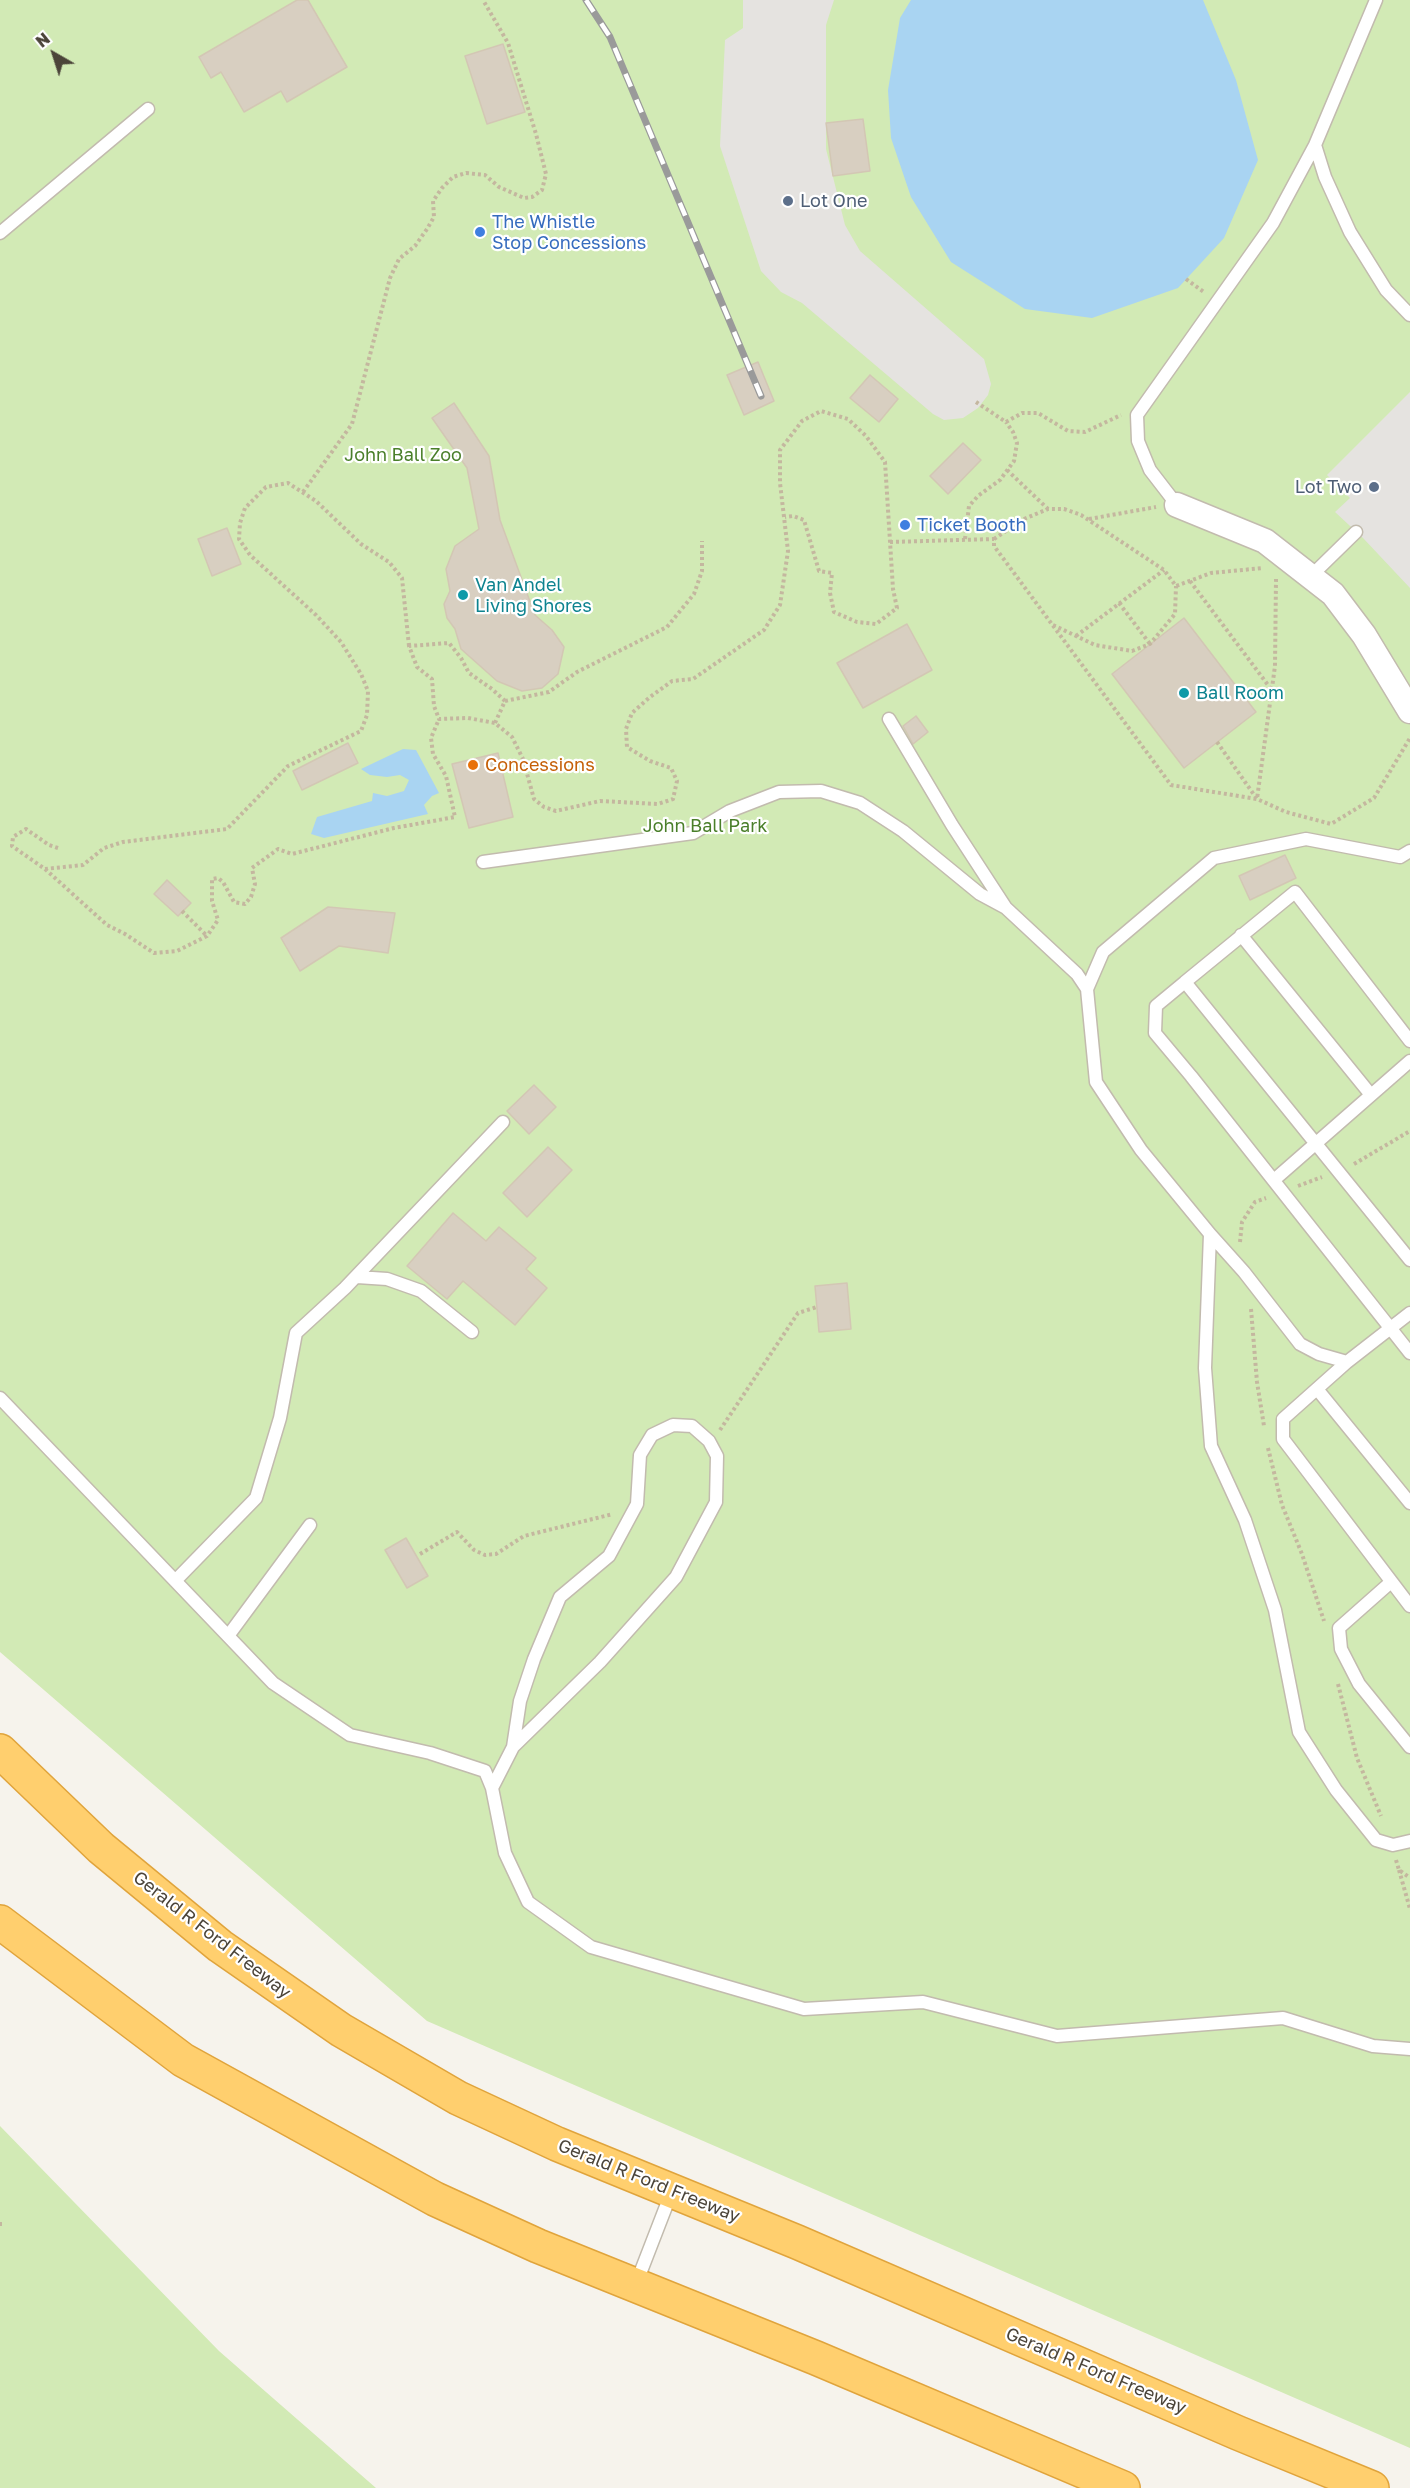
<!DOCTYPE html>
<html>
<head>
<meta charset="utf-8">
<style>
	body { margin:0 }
	#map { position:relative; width:1410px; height:2488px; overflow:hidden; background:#f6f3ec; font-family:"Golos Text",sans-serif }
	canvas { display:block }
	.north { position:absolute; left:24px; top:24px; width:60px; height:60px; -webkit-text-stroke:4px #fff; paint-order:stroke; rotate:321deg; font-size:16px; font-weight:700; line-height:24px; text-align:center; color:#4b4439 }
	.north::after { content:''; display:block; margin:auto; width:21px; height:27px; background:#4b4439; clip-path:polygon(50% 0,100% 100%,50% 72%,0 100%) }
</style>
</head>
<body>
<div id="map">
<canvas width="1410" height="2488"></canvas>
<div class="north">N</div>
</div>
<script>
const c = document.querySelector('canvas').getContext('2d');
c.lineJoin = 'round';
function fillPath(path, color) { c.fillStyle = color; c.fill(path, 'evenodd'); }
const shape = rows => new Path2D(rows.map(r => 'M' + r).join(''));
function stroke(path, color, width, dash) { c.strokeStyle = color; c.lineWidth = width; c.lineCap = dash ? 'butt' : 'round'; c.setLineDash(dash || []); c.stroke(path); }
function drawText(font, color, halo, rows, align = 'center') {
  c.font = font + ' "Golos Text",sans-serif'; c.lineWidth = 4.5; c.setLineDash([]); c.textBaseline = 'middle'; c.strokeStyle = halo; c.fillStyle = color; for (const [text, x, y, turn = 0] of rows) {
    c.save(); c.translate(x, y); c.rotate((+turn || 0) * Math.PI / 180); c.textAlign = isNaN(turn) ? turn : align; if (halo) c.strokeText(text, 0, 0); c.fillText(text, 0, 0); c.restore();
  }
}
const green = shape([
	[0,0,1410,0,1410,2448,427,2021,0,1652],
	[0,2126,219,2351,376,2488,0,2488]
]);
const parking = shape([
	[743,0,834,0,826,25,826,149,845,225,860,251,984,359,991,384,988,395,978,408,963,418,944,420,933,414,802,303,781,292,761,271,720,146,725,40,743,28],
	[1410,392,1410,588,1363,538,1335,512,1350,498,1327,475]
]);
const water = shape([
	[911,0,1203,0,1236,80,1258,160,1224,238,1178,288,1092,318,1025,309,951,262,911,197,891,138,888,90,900,18],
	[403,749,416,750,439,793,432,796,424,805,428,814,324,838,311,834,317,817,372,801,373,793,387,796,404,791,409,780,400,775,387,777,370,775,361,769]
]);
const building = shape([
	[297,0,308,0,347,67,287,102,281,91,244,112,221,72,211,78,199,57,297,0],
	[503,44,525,112,487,124,465,56,503,44],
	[863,119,870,171,833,176,826,123,863,119],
	[758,362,774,401,744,415,727,375,758,362],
	[870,375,898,399,879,422,850,398,870,375],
	[454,403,489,456,500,520,535,615,552,630,564,647,558,674,542,688,522,691,497,681,461,649,455,629,447,618,444,604,450,591,446,569,455,546,479,529,467,468,432,418,454,403],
	[963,443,981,460,948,494,930,476,963,443],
	[227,528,241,564,212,576,198,539,227,528],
	[1184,618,1256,712,1184,768,1112,674,1184,618],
	[907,624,932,670,863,708,837,663,907,624],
	[916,716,928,732,913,744,903,726,916,716],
	[348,743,358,763,302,790,293,771,348,743],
	[498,753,513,817,469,828,452,764,498,753],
	[1285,855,1296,878,1250,900,1239,876,1285,855],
	[167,880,191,903,178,916,154,894,167,880],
	[328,907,395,913,388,953,339,946,300,971,281,938,328,907],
	[534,1085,556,1107,529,1134,507,1111,534,1085],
	[548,1147,572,1170,527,1217,503,1193,548,1147],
	[453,1213,486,1241,499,1227,536,1258,526,1269,547,1288,515,1325,463,1281,447,1299,407,1266,453,1213],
	[847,1283,851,1329,819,1332,815,1286,847,1283],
	[406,1538,428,1576,407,1588,385,1550,406,1538]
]);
const path = shape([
	[1186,279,1204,292],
	[976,402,1006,422,1022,413,1038,413,1068,431,1085,432,1121,415],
	[1007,470,1048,509],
	[303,492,352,424,390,278,399,259,415,246,427,229,434,217,433,201,442,188,453,177,466,173,485,175,499,187,524,198,532,197,542,190,546,174,536,134,508,43,483,0],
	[1089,519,1156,507],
	[965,539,969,506,978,496,1000,480,1014,461,1017,443,1013,432,1006,422],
	[994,539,1024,519,1048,509,1064,509,1081,515,1164,570,1176,586,1211,573,1263,568],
	[890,542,994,539,994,546,1171,785,1257,799,1286,812,1331,824,1374,798,1410,738],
	[1190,581,1271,689],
	[1119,603,1150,644],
	[1053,625,1095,645,1132,651,1150,644,1175,614,1176,586],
	[1076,636,1164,570],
	[505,701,549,692,577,672,667,627,694,594,702,571,702,541],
	[495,723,505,701,492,689,469,673,461,658,449,643,409,646,417,667,432,679,434,706,439,719,468,718,495,723,512,737,523,759,534,799,544,807,556,811,600,801,658,804,673,799,677,781,671,768,650,761,627,747,626,729,632,713,650,697,672,681,693,679,764,630,780,605,788,551,780,483,780,450,802,421,821,411,848,419,866,436,885,462,893,589,897,608,876,624,857,622,834,612,830,593,832,573,819,571,804,520,793,516,785,517],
	[1217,742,1257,799,1275,666,1276,579],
	[58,848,49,845,26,829,13,837,12,846,45,869,83,865,104,848,123,842,227,829,288,766,361,731,367,715,368,691,361,674,341,642,316,615,250,555,239,539,240,523,245,508,266,487,288,483,316,501,361,544,389,562,402,578,409,646],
	[45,869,107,925,125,934,154,953,177,951,207,936,218,920,212,901,212,879,218,878,223,882,234,902,245,904,251,897,255,884,252,868,278,849,292,854,394,828,455,817,446,776,433,754,431,738,439,719],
	[182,911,207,936],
	[1354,1164,1410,1131],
	[1298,1186,1322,1177],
	[1240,1242,1242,1222,1255,1202,1266,1198],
	[1251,1309,1257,1382,1264,1426],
	[720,1430,798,1313,817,1307],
	[1268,1448,1282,1505,1302,1554,1324,1621],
	[420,1554,457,1532,474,1550,485,1555,496,1554,524,1536,613,1514],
	[1338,1684,1357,1758,1381,1816],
	[1396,1860,1399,1870,1410,1878],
	[1399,1870,1410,1909],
	[0,2224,2,2224]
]);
const service = shape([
	[1315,145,1325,177,1350,232,1386,290,1410,315],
	[0,233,148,109],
	[1177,505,1150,470,1138,441,1137,415,1273,223,1315,145,1376,0],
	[1311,576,1356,532],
	[889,719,952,825,1006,908,1077,974,1087,989],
	[1410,851,1400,857,1306,839,1214,858,1103,952,1087,989,1096,1082,1141,1150,1210,1234,1205,1368,1211,1446,1245,1520,1275,1610,1299,1732,1336,1790,1376,1840,1393,1845,1410,1841],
	[483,862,693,833,730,811,779,792,821,791,860,803,903,831,980,894,1006,908],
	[1241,935,1371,1095],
	[1185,982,1295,892,1410,1041],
	[1274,1180,1410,1061],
	[1210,1234,1244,1272,1300,1344,1319,1354,1347,1362,1410,1313],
	[1410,1260,1185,982,1156,1006,1155,1033,1191,1076,1410,1353],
	[357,1277,387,1279,421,1291,472,1332],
	[1347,1362,1283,1419,1283,1439,1410,1606],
	[1317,1389,1410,1503],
	[0,1398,273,1683,350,1735,430,1753,485,1771,492,1788],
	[175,1581,256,1498,280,1418,296,1333,345,1288,503,1122],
	[1391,1582,1339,1628,1341,1649,1359,1684,1410,1747],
	[228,1636,310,1525],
	[513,1747,520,1701,534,1659,560,1597,609,1556,637,1504,640,1455,652,1435,673,1425,692,1426,709,1441,717,1456,716,1502,676,1577,600,1662,513,1747,492,1788,505,1853,528,1902,591,1947,804,2009,923,2002,1057,2036,1283,2018,1373,2046,1410,2049],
	[636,2284,672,2191]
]);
const minor = shape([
	[1177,505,1265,541,1333,594,1364,635,1410,711]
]);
const motorway = shape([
	[0,1751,101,1848,220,1946,341,2030,458,2098,557,2144,797,2242,1238,2433,1372,2488],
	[0,1922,183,2060,435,2199,538,2246,816,2358,1123,2488]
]);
const rail = shape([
	[586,0,610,37,761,396]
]);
const markers = [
	[788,201,6,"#5c6f8a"],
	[480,232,6,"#3f7fe0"],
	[1374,487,6,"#5c6f8a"],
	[905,525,6,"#3f7fe0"],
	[463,595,6,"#0f9aa8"],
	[1184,693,6,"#0f9aa8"],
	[473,765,6,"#e8710a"]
];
const serviceNames = [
	["Lot One",800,201],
	["Lot Two",1362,487,"right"]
];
const shopNames = [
	["The Whistle",492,222],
	["Stop Concessions",492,243],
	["Ticket Booth",917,525]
];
const parkNames = [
	["John Ball Zoo",403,455],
	["John Ball Park",705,826]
];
const cultureNames = [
	["Van Andel",475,585],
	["Living Shores",475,606],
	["Ball Room",1196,693]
];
const foodNames = [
	["Concessions",485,765]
];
const streetNames = [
	["Gerald R Ford Freeway",212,1935,38],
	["Gerald R Ford Freeway",649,2181,22],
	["Gerald R Ford Freeway",1096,2371,23]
];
fillPath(green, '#d2eab5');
fillPath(parking, '#e5e3e0');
fillPath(water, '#a9d4f2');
fillPath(building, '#d8cfc1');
stroke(building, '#d3c7b4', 1.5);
stroke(service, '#c2bbae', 15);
stroke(minor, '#c2bbae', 27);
stroke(motorway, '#e0a43c', 36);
stroke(path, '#c4b79f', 4, [3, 3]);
stroke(service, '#fff', 12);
stroke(minor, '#fff', 24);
stroke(motorway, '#ffcf6e', 33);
stroke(rail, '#9a9a9a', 7);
stroke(rail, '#fff', 4.5, [14]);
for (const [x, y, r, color] of markers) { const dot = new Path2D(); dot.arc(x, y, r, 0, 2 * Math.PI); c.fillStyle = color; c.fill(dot); stroke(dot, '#fff', 2); }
drawText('18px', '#4e5e75', '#fff', serviceNames, 'left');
drawText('18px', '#366cbe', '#fff', shopNames, 'left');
drawText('18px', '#4a7f2a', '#fff', parkNames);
drawText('18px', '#0d838f', '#fff', cultureNames, 'left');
drawText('18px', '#c56008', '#fff', foodNames, 'left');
drawText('18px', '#4b4439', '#fff', streetNames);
</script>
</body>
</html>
